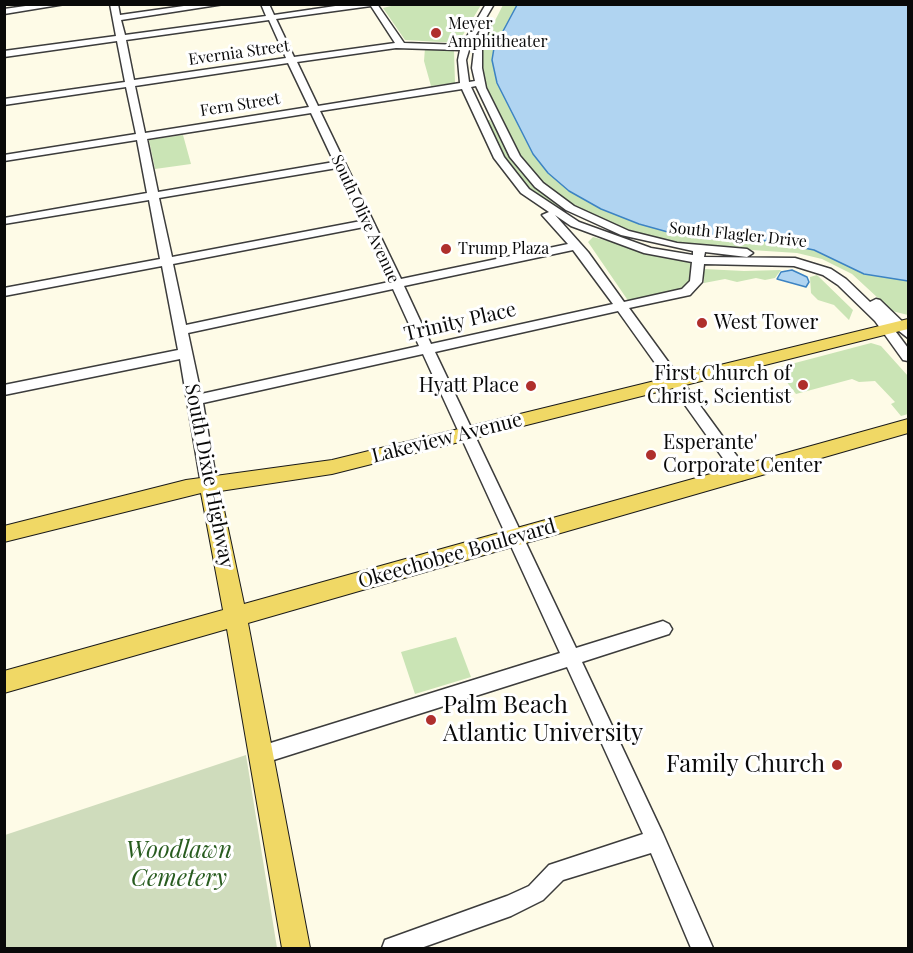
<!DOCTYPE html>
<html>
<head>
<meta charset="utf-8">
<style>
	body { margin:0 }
	#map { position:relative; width:913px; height:953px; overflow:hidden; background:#fefbe7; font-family:"Playfair Display",serif }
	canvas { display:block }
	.frame { position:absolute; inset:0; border:6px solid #090909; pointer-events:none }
</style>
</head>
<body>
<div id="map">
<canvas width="913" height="953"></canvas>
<div class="frame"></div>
</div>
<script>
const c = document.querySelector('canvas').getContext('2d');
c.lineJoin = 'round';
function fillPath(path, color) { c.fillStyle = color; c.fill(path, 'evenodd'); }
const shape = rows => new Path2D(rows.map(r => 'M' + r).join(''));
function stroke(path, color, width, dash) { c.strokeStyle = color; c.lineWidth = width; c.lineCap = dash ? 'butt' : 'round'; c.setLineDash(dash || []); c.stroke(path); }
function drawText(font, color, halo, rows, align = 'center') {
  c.font = font + ' "Playfair Display",serif'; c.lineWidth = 6; c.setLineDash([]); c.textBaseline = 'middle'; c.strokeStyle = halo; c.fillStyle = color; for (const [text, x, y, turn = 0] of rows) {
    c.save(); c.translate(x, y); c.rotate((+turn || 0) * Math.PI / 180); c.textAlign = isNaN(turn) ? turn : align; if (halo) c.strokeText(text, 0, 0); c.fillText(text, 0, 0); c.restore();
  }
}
const green = shape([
	[399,4,481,4,481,5,458,43,405,40,383,8],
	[503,5,517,5,494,48,639,224,675,234,716,239,769,241,814,250,864,274,908,281,908,315,892,311,852,274,822,259,797,253,705,247,666,241,611,224,566,201,540,181,524,162,484,83,480,63,483,44],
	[425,48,454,51,455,83,431,86,424,61],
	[486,120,490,120,526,176,565,212,528,189,503,155],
	[183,135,191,164,155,169,149,140],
	[593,237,690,263,694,265,693,282,683,290,629,302,588,242],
	[704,269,744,271,781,270,775,278,765,280,756,278,737,282,725,279,704,283],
	[817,275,853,310,849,320,834,305,818,300,811,293,810,277],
	[871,343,881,346,908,376,908,414,901,416,891,404,895,402,875,381,859,382,852,379,796,394,776,368],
	[456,637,471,677,415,694,401,652]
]);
const cemetery = shape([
	[246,755,277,948,5,948,5,835]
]);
const water = shape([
	[517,5,908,5,908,281,864,274,814,250,769,241,716,239,675,234,639,224,601,209,569,191,548,173,533,154,497,83,492,60,494,48,517,5],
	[792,270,807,277,809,282,806,287,777,279,781,272,792,270]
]);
const minor = shape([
	[40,4,65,4,4,14,4,9,40,4],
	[110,4,118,4,120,15,198,4,224,4,121,20,125,35,266,16,261,4,269,4,274,15,349,4,377,4,404,43,462,45,486,4,494,4,470,45,475,45,486,21,492,21,482,49,482,68,486,88,520,156,543,183,574,206,629,231,677,243,747,249,753,253,747,257,705,252,704,257,795,258,831,269,846,279,870,302,876,299,880,300,908,327,908,338,890,324,908,348,908,361,903,360,875,321,838,285,823,275,794,266,704,264,702,282,690,295,629,308,747,470,749,474,747,478,742,480,737,478,618,311,435,352,576,648,663,621,669,624,672,629,669,634,582,662,663,834,713,948,691,948,651,853,563,880,543,900,511,916,421,948,382,948,385,940,507,896,529,886,549,865,643,834,567,667,261,764,254,762,251,755,254,748,261,746,560,653,423,354,203,403,217,484,214,488,209,490,204,488,201,484,180,359,4,395,4,385,178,350,162,266,4,296,4,288,160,259,149,200,4,224,4,218,147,193,137,140,4,161,4,155,136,134,126,87,4,105,4,99,125,82,117,41,4,57,4,51,116,36,110,4],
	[371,6,395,43,294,57,276,19,371,6],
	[269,20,286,58,134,80,126,40,269,20],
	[396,48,460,50,458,60,460,83,318,106,297,62,396,48],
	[469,50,474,51,472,68,475,81,469,82,466,60,469,50],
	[288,63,309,107,145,133,135,86,288,63],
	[476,86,510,157,535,187,566,210,621,235,693,251,693,255,651,248,579,222,529,189,504,157,471,87,476,86],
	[462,89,494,158,521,193,549,212,542,215,568,244,401,279,320,111,462,89],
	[311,113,334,162,158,192,147,139,311,113],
	[337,168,361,221,172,257,159,198,337,168],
	[555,215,571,226,644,253,692,262,690,281,682,289,624,302,588,252,555,215],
	[364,227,389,282,186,325,173,264,364,227],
	[573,250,613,304,431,344,404,286,573,250],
	[393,289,419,346,201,394,188,333,393,289]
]);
const major = shape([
	[908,319,908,329,332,474,220,491,244,604,908,419,908,433,248,623,310,948,282,948,227,629,4,693,4,671,223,610,201,493,4,542,4,526,186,480,332,460,908,319]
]);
const markers = [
	[436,33,6,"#af2f2c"],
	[446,249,6,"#af2f2c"],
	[702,323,6,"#af2f2c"],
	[803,385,6,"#af2f2c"],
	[531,386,6,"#af2f2c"],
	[651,455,6,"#af2f2c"],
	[431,720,6,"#af2f2c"],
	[837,765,6,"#af2f2c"]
];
const farPoinames = [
	["Meyer",448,24],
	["Amphitheater",448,42],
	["Trump Plaza",458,249]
];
const farStreetnames = [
	["Evernia Street",239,53,-8],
	["Fern Street",240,105,-9],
	["South Olive Avenue",365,219,65],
	["South Flagler Drive",738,235,6]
];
const streetNames = [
	["Trinity Place",460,322,-13],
	["Lakeview Avenue",447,438,-14],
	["South Dixie Highway",209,476,79],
	["Okeechobee Boulevard",457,554,-16]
];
const poiNames = [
	["West Tower",714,323],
	["First Church of",791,374,"right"],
	["Christ, Scientist",791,397,"right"],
	["Hyatt Place",519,386,"right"],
	["Esperante'",663,443],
	["Corporate Center",663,466]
];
const nearPoinames = [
	["Palm Beach",443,706],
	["Atlantic University",443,734],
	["Family Church",825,765,"right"]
];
const nearParknames = [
	["Woodlawn",179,851],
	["Cemetery",179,879]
];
fillPath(green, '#cae4b5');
fillPath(cemetery, '#cfdcbc');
fillPath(water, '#b0d4f1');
stroke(water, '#3c83c3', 1.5);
stroke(minor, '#3c3c3c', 3);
stroke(major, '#1a1a1a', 2);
fillPath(minor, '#fff');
fillPath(major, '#f0d865');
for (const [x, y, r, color] of markers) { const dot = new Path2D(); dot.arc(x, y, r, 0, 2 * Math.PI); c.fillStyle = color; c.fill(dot); stroke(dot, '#fff', 2); }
drawText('16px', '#090909', '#fff', farPoinames, 'left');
drawText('16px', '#090909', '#fff', farStreetnames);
drawText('20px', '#090909', '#fff', streetNames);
drawText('20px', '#090909', '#fff', poiNames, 'left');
drawText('24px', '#090909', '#fff', nearPoinames, 'left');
drawText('italic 24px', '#285c1f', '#fff', nearParknames);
</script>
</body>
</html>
